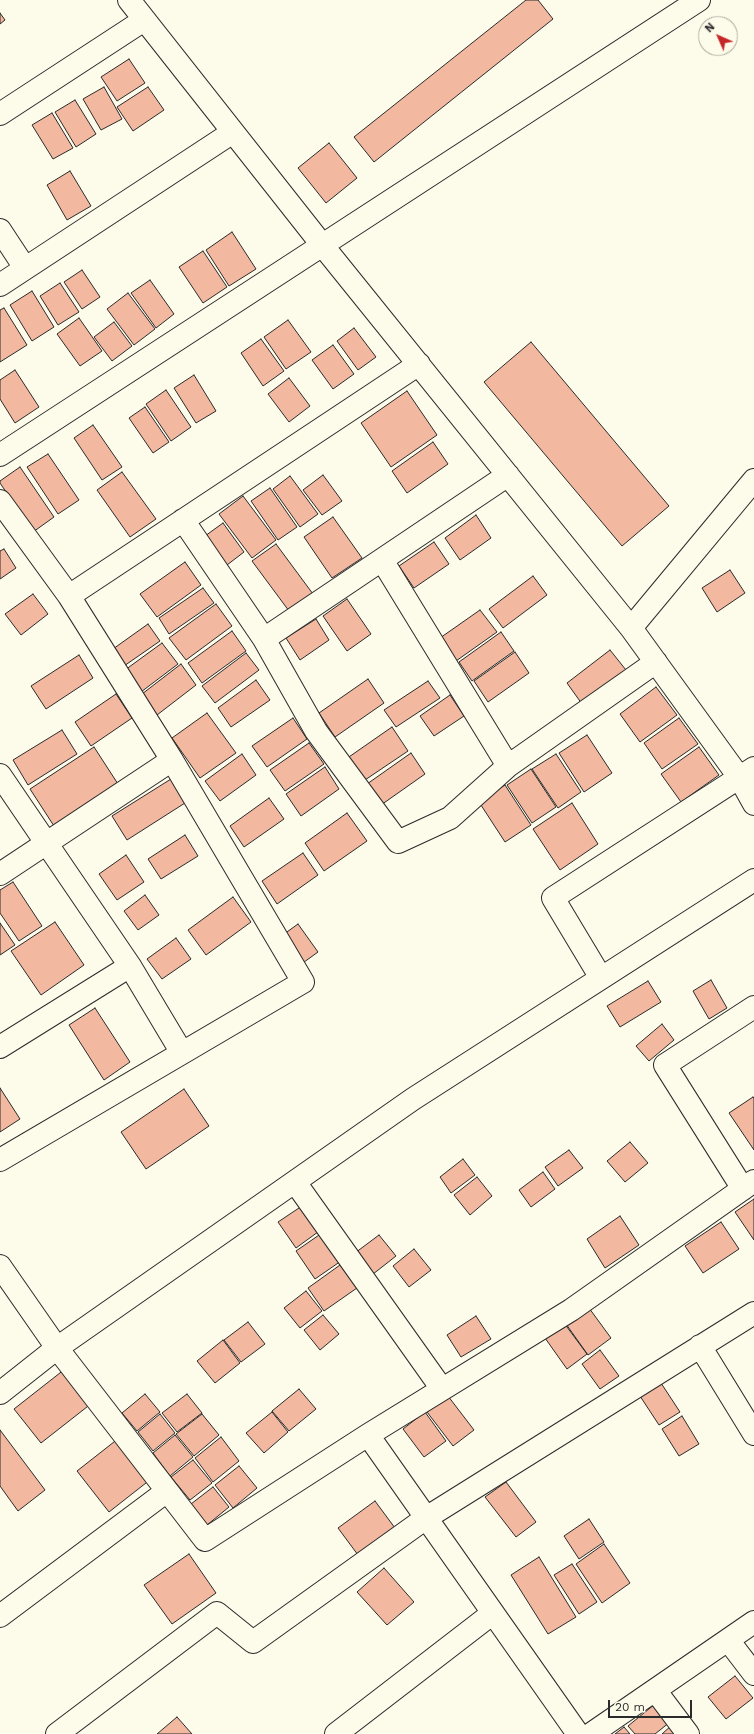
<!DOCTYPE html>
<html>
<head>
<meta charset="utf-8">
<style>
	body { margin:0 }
	#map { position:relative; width:754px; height:1734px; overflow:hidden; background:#fdfbea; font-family:"Work Sans",sans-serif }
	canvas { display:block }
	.north { position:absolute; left:698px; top:16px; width:40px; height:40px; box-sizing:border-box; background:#fdfbea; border:1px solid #a9a89e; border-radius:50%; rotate:315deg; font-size:11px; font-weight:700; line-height:16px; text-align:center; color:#2b2b2b }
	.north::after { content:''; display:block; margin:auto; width:14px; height:18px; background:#c62828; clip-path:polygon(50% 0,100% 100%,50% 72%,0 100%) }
	.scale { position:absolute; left:608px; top:1700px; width:84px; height:18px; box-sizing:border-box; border:2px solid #2b2b2b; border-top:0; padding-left:5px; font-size:12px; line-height:14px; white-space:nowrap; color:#2b2b2b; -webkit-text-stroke:3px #fdfbea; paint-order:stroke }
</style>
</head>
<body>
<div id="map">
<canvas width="754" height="1734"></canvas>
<div class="north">N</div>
<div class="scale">20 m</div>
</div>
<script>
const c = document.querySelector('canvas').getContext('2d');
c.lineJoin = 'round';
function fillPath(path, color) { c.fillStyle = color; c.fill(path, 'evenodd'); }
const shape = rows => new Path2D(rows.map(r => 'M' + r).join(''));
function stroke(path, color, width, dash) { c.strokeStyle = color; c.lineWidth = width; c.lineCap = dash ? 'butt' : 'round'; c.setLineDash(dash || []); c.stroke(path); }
const building = shape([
	[526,0,538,0,553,19,374,162,354,137,526,0],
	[0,13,5,20,0,24,0,13],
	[129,59,145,83,117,101,101,77,129,59],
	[104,87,122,119,101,130,83,99,104,87],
	[148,87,164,110,133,131,117,107,148,87],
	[75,100,96,134,76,147,55,112,75,100],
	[52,113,73,148,53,159,32,125,52,113],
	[329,143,357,178,326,203,298,168,329,143],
	[70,171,91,206,67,220,47,185,70,171],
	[232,232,256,269,229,286,206,250,232,232],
	[203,251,227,287,203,303,179,267,203,251],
	[82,270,100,297,82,309,64,282,82,270],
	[150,280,174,314,156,328,131,293,150,280],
	[60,283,79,312,58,325,40,296,60,283],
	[32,291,54,327,32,341,10,305,32,291],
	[128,293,155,329,134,345,107,309,128,293],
	[4,308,27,345,0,362,0,310,4,308],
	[79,318,102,351,80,366,57,334,79,318],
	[288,320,311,352,286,369,264,337,288,320],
	[114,322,132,346,112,361,94,337,114,322],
	[354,328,376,357,358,370,337,341,354,328],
	[261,339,284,371,263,386,241,353,261,339],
	[531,342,669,506,622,546,484,382,531,342],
	[333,345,354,374,333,389,312,360,333,345],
	[15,370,39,407,15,423,0,399,0,380,15,370],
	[194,375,216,411,196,423,174,388,194,375],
	[289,378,310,406,289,422,268,394,289,378],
	[166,390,191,427,171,441,146,404,166,390],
	[407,391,437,435,391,467,361,423,407,391],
	[145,407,169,442,153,453,129,418,145,407],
	[93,425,122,467,102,480,74,438,93,425],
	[433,442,448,464,407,493,392,471,433,442],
	[48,454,79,500,58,514,27,467,48,454],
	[20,467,54,517,33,532,0,483,0,481,20,467],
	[122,472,156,519,130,537,97,490,122,472],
	[323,475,342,501,322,515,303,490,323,475],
	[290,476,318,514,300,527,273,489,290,476],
	[270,488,297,527,278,540,251,501,270,488],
	[243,496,276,540,252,558,219,514,243,496],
	[476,515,491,538,460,560,445,538,476,515],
	[333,517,362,558,332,578,304,537,333,517],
	[223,523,244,552,227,565,205,536,223,523],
	[434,542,449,564,414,588,399,566,434,542],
	[276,544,313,594,289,611,252,561,276,544],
	[4,549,16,568,0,579,0,551,4,549],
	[185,562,201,585,157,617,140,594,185,562],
	[730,570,745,593,717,612,702,588,730,570],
	[533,576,547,595,503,628,489,609,533,576],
	[203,588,214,603,169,634,159,618,203,588],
	[33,594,48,614,21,635,5,614,33,594],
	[347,599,371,634,347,651,323,616,347,599],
	[216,604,232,626,186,660,169,638,216,604],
	[480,610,497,632,456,661,440,638,480,610],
	[316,619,329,640,300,660,286,638,316,619],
	[148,624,160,641,124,666,113,649,148,624],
	[232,631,246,651,202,683,188,663,232,631],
	[501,632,514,651,472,681,459,662,501,632],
	[162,643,178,664,141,692,125,670,162,643],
	[610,650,626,670,582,704,567,683,610,650],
	[515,652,529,673,488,702,474,681,515,652],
	[246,653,259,670,215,703,202,686,246,653],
	[79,655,93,678,46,709,31,686,79,655],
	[181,664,196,685,157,715,142,694,181,664],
	[368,679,384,703,335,737,319,713,368,679],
	[256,680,270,700,231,727,218,708,256,680],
	[428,681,440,698,396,727,384,710,428,681],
	[656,687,677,715,640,742,620,714,656,687],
	[116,694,132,718,91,746,75,722,116,694],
	[450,695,464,716,434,736,420,716,450,695],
	[207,713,236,753,200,778,172,738,207,713],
	[293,718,307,739,267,767,252,746,293,718],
	[679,718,698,744,662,769,644,743,679,718],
	[392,727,408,751,362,782,346,759,392,727],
	[62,730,77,754,28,785,13,760,62,730],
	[587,735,612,773,584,792,559,753,587,735],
	[309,743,324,764,285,791,270,770,309,743],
	[94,747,118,784,54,826,30,789,94,747],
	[699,747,719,775,681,802,661,774,699,747],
	[411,753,425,774,381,805,367,784,411,753],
	[242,754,256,775,220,801,205,781,242,754],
	[556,754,581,792,558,808,532,769,556,754],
	[325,767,339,789,301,816,286,794,325,767],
	[531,769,556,807,532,823,507,785,531,769],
	[171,779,185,803,127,840,112,816,171,779],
	[505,785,531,825,505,842,479,802,505,785],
	[269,798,284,819,244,847,230,826,269,798],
	[572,803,598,844,560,870,533,829,572,803],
	[347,813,367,841,324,871,305,843,347,813],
	[185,835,198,856,161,879,148,859,185,835],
	[303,853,318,875,277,904,262,881,303,853],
	[126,855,144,882,117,900,99,874,126,855],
	[13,882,42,926,19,941,0,913,0,890,13,882],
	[145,895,159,915,138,930,124,911,145,895],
	[233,897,251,922,206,955,188,930,233,897],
	[55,922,84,965,41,995,11,951,55,922],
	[0,923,15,945,0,955,0,923],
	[298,924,318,952,300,965,280,937,298,924],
	[176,938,191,959,162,979,147,959,176,938],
	[711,980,727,1008,709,1019,693,991,711,980],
	[648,981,661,1002,620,1027,607,1006,648,981],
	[95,1008,130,1062,104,1080,69,1025,95,1008],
	[662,1024,674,1040,649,1061,636,1046,662,1024],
	[0,1088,20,1119,0,1132,0,1088],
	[184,1089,209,1126,146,1169,121,1132,184,1089],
	[753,1097,754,1098,754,1150,729,1113,753,1097],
	[630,1142,648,1163,625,1182,607,1161,630,1142],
	[569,1150,583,1168,558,1186,545,1167,569,1150],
	[463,1159,475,1175,451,1193,440,1177,463,1159],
	[543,1172,555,1189,531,1207,519,1190,543,1172],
	[477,1177,492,1196,470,1215,454,1195,477,1177],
	[754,1199,754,1240,735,1212,754,1199],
	[305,1204,322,1229,296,1248,278,1222,305,1204],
	[620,1216,639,1245,605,1268,587,1239,620,1216],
	[721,1222,739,1249,703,1273,685,1246,721,1222],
	[322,1233,341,1261,315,1279,296,1251,322,1233],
	[379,1235,396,1256,368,1278,351,1256,379,1235],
	[414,1249,431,1270,409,1287,393,1266,414,1249],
	[340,1265,357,1288,324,1311,308,1288,340,1265],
	[306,1291,322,1311,300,1328,284,1308,306,1291],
	[589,1308,611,1338,588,1355,566,1324,589,1308],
	[323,1315,339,1334,320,1350,304,1330,323,1315],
	[476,1316,491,1339,461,1357,447,1335,476,1316],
	[248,1322,265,1344,241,1362,224,1340,248,1322],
	[564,1323,587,1354,567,1369,545,1338,564,1323],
	[223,1340,240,1363,215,1383,197,1361,223,1340],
	[600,1350,619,1376,600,1389,582,1364,600,1350],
	[65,1369,92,1403,41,1443,14,1409,65,1369],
	[659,1380,680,1412,659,1425,638,1393,659,1380],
	[299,1389,316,1409,289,1431,272,1411,299,1389],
	[145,1394,160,1412,137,1431,122,1413,145,1394],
	[187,1394,202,1413,177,1432,162,1413,187,1394],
	[448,1396,474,1430,453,1446,427,1412,448,1396],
	[272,1412,288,1432,264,1453,246,1433,272,1412],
	[425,1412,446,1441,424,1457,403,1429,425,1412],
	[160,1414,175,1433,153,1451,138,1432,160,1414],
	[202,1414,219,1435,194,1456,176,1434,202,1414],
	[682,1416,699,1444,679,1456,662,1429,682,1416],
	[0,1430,45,1490,18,1511,0,1486,0,1430],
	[175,1435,193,1457,170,1476,153,1453,175,1435],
	[221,1437,239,1461,213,1482,195,1458,221,1437],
	[119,1438,151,1479,109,1512,77,1471,119,1438],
	[193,1460,212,1483,190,1500,171,1477,193,1460],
	[239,1466,257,1488,233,1508,215,1485,239,1466],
	[506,1482,536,1522,516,1537,485,1497,506,1482],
	[213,1487,229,1507,207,1525,191,1504,213,1487],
	[375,1501,395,1528,358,1555,338,1528,375,1501],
	[589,1519,604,1542,579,1559,564,1536,589,1519],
	[604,1544,630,1583,602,1603,576,1564,604,1544],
	[189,1554,216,1593,172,1624,144,1585,189,1554],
	[539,1557,576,1617,548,1634,511,1575,539,1557],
	[572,1564,597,1602,579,1614,554,1575,572,1564],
	[384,1568,414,1602,387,1625,357,1592,384,1568],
	[735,1676,753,1698,726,1719,708,1697,735,1676],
	[655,1704,670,1722,655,1734,635,1734,628,1726,655,1704],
	[177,1717,192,1734,157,1734,177,1717],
	[672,1725,680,1734,662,1734,672,1725],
	[624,1727,630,1734,615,1734,624,1727]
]);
const street = shape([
	[129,0,323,246,631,628,739,777,754,804],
	[0,114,144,20],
	[0,230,25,268],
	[0,285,233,132],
	[0,455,699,0],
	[0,501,69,596,172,760,303,982,0,1160],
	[183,520,264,639,316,731,398,842,450,818,508,766,656,662],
	[382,560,508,766],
	[69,596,419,364],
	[631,628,754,480],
	[264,639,508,475],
	[0,775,130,966,182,1053],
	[0,874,172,760],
	[601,978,553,898,754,768],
	[0,1047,130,966],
	[295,1182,442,1389],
	[743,1189,665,1065,754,1007],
	[0,1266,57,1348,205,1540,368,1435,571,1310,754,1181],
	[700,1346,754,1434],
	[0,1393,57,1348,413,1099,754,880],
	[368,1435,578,1734],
	[0,1616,167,1491],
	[728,1640,754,1674],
	[655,1690,688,1734],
	[57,1734,217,1613,253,1642,426,1518,754,1313],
	[336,1734,493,1613],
	[591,1734,754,1622]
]);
fillPath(building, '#f2b8a0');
stroke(building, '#2b2b2b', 1);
stroke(street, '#2b2b2b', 24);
stroke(street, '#fdfbea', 22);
</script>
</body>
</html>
